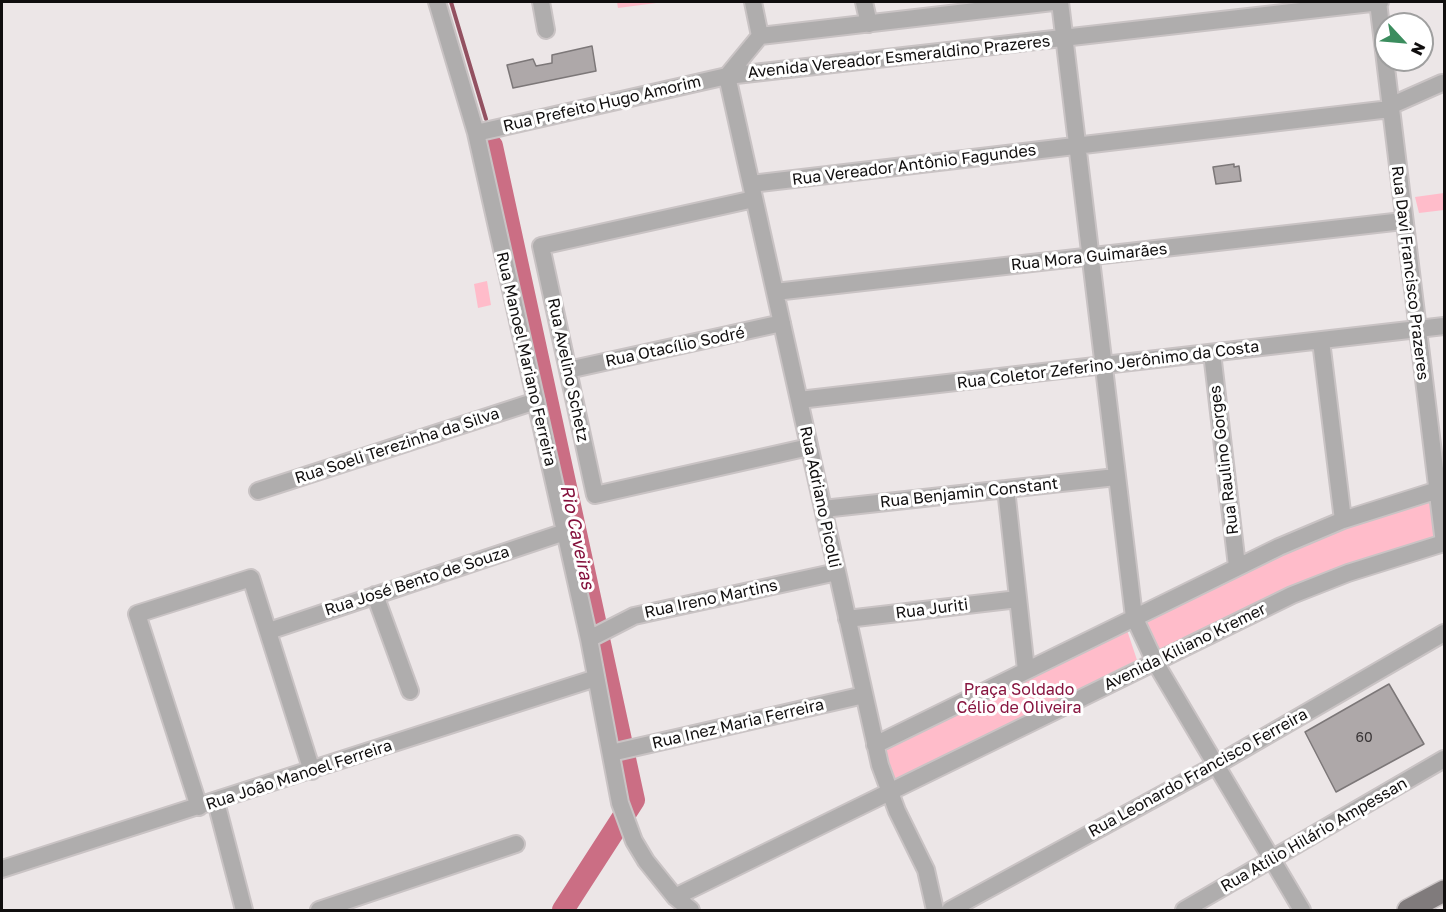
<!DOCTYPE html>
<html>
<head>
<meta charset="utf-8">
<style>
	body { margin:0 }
	#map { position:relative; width:1446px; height:912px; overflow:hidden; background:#ece6e7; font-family:"Golos Text",sans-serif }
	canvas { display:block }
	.frame { position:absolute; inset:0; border:3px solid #100e0e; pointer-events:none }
	.north { position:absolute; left:1374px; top:12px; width:60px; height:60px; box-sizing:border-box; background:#fff; border:2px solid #9f9f9f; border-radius:50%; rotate:116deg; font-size:16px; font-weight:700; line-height:24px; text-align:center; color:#100e0e }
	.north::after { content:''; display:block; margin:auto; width:21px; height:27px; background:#3b8d5e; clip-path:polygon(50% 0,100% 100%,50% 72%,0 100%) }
</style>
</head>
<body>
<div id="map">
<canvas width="1446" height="912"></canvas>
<div class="frame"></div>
<div class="north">N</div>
</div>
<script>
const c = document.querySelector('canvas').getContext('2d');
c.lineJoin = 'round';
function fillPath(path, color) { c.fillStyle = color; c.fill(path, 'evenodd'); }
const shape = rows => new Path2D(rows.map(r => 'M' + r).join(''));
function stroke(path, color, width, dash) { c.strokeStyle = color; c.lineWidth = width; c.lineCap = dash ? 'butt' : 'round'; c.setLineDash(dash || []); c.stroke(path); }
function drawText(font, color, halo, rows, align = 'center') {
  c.font = font + ' "Golos Text",sans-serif'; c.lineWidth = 6; c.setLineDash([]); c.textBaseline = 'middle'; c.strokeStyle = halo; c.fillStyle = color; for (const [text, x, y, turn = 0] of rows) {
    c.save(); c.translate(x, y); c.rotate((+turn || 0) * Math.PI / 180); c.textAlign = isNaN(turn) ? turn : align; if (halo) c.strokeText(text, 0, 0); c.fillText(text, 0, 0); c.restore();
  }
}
const green = shape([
	[617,2,664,2,618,8],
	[1444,193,1444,210,1419,213,1415,197],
	[487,281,491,305,478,308,474,284],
	[1433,497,1440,539,1160,653,1142,620,1329,532],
	[1126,627,1137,660,892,782,883,748]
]);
const stream = shape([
	[451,2,486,119]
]);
const river = shape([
	[492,146,634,800,563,910]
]);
const building = shape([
	[592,46,596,71,513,88,507,65,533,59,536,66,552,63,552,55,592,46],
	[1234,164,1234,167,1239,166,1241,181,1216,184,1213,167,1234,164],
	[1389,684,1424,744,1336,792,1305,732,1389,684]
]);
const minor = shape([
	[437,2,476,133,589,639,620,803,634,841,646,861,675,897,691,910],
	[541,2,546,30],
	[753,2,760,36],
	[864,2,869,24],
	[1060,2,1134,617,1155,662,1302,910],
	[727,76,880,765,897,811,926,870,935,910],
	[727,76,760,36,1053,2],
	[1390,106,1442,83],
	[476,133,727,76,1380,2],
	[751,184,1390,109],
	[754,199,541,246,595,495,809,447],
	[775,292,1403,221],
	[1321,341,1343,520],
	[1212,353,1237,566],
	[568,370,782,323],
	[799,400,1444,326],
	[1006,489,1026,670],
	[258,491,536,401],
	[823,509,1116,477],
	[375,595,410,691],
	[847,619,1018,599],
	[269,631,565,532],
	[589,639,634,616,837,572],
	[875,745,1279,547,1343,520,1438,490],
	[611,753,864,695],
	[216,802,244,910],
	[199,807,137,614,251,578,312,771],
	[2,869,596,678],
	[675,897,1292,595,1348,573,1444,543,1378,2],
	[319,910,516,844],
	[950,910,1216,765,1444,633],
	[1184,910,1444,759]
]);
const major = shape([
	[1408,910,1444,891]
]);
const numberNames = [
	["60",1364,738]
];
const streetNames = [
	["Avenida Vereador Esmeraldino Prazeres",899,57,-6],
	["Rua Prefeito Hugo Amorim",602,104,-13],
	["Rua Vereador Antônio Fagundes",914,165,-7],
	["Rua Mora Guimarães",1089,257,-6],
	["Rua Davi Francisco Prazeres",1410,273,83],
	["Rua Otacílio Sodré",675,347,-12],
	["Rua Manoel Mariano Ferreira",526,359,77],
	["Rua Coletor Zeferino Jerônimo da Costa",1108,365,-7],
	["Rua Avelino Schetz",568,370,78],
	["Rua Soeli Terezinha da Silva",397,446,-18],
	["Rua Raulino Gorges",1224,460,-97],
	["Rua Benjamin Constant",969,493,-6],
	["Rua Adriano Picolli",820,497,78],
	["Rua José Bento de Souza",417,581,-18],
	["Rua Ireno Martins",711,599,-12],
	["Rua Juriti",932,609,-7],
	["Avenida Kiliano Kremer",1185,647,-26],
	["Rua Inez Maria Ferreira",738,724,-13],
	["Rua Leonardo Francisco Ferreira",1198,773,-29],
	["Rua João Manoel Ferreira",299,775,-18],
	["Rua Atílio Hilário Ampessan",1314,835,-30]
];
const parkNames = [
	["Praça Soldado",1019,690],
	["Célio de Oliveira",1019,708]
];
const waterNames = [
	["Rio Caveiras",577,537,78]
];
fillPath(green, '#ffbcca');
stroke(stream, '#935161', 4);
stroke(river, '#cb6e84', 22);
fillPath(building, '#aea8a9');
stroke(building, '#7c7778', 1.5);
stroke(minor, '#c9c3c4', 20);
stroke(major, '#c9c3c4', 24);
stroke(minor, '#afadad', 16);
stroke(major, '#807b7c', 21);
drawText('14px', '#383435', null, numberNames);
drawText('16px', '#100e0e', '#fff', streetNames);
drawText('16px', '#87143f', '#fff', parkNames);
drawText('italic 18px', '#84103c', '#fff', waterNames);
</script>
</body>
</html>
